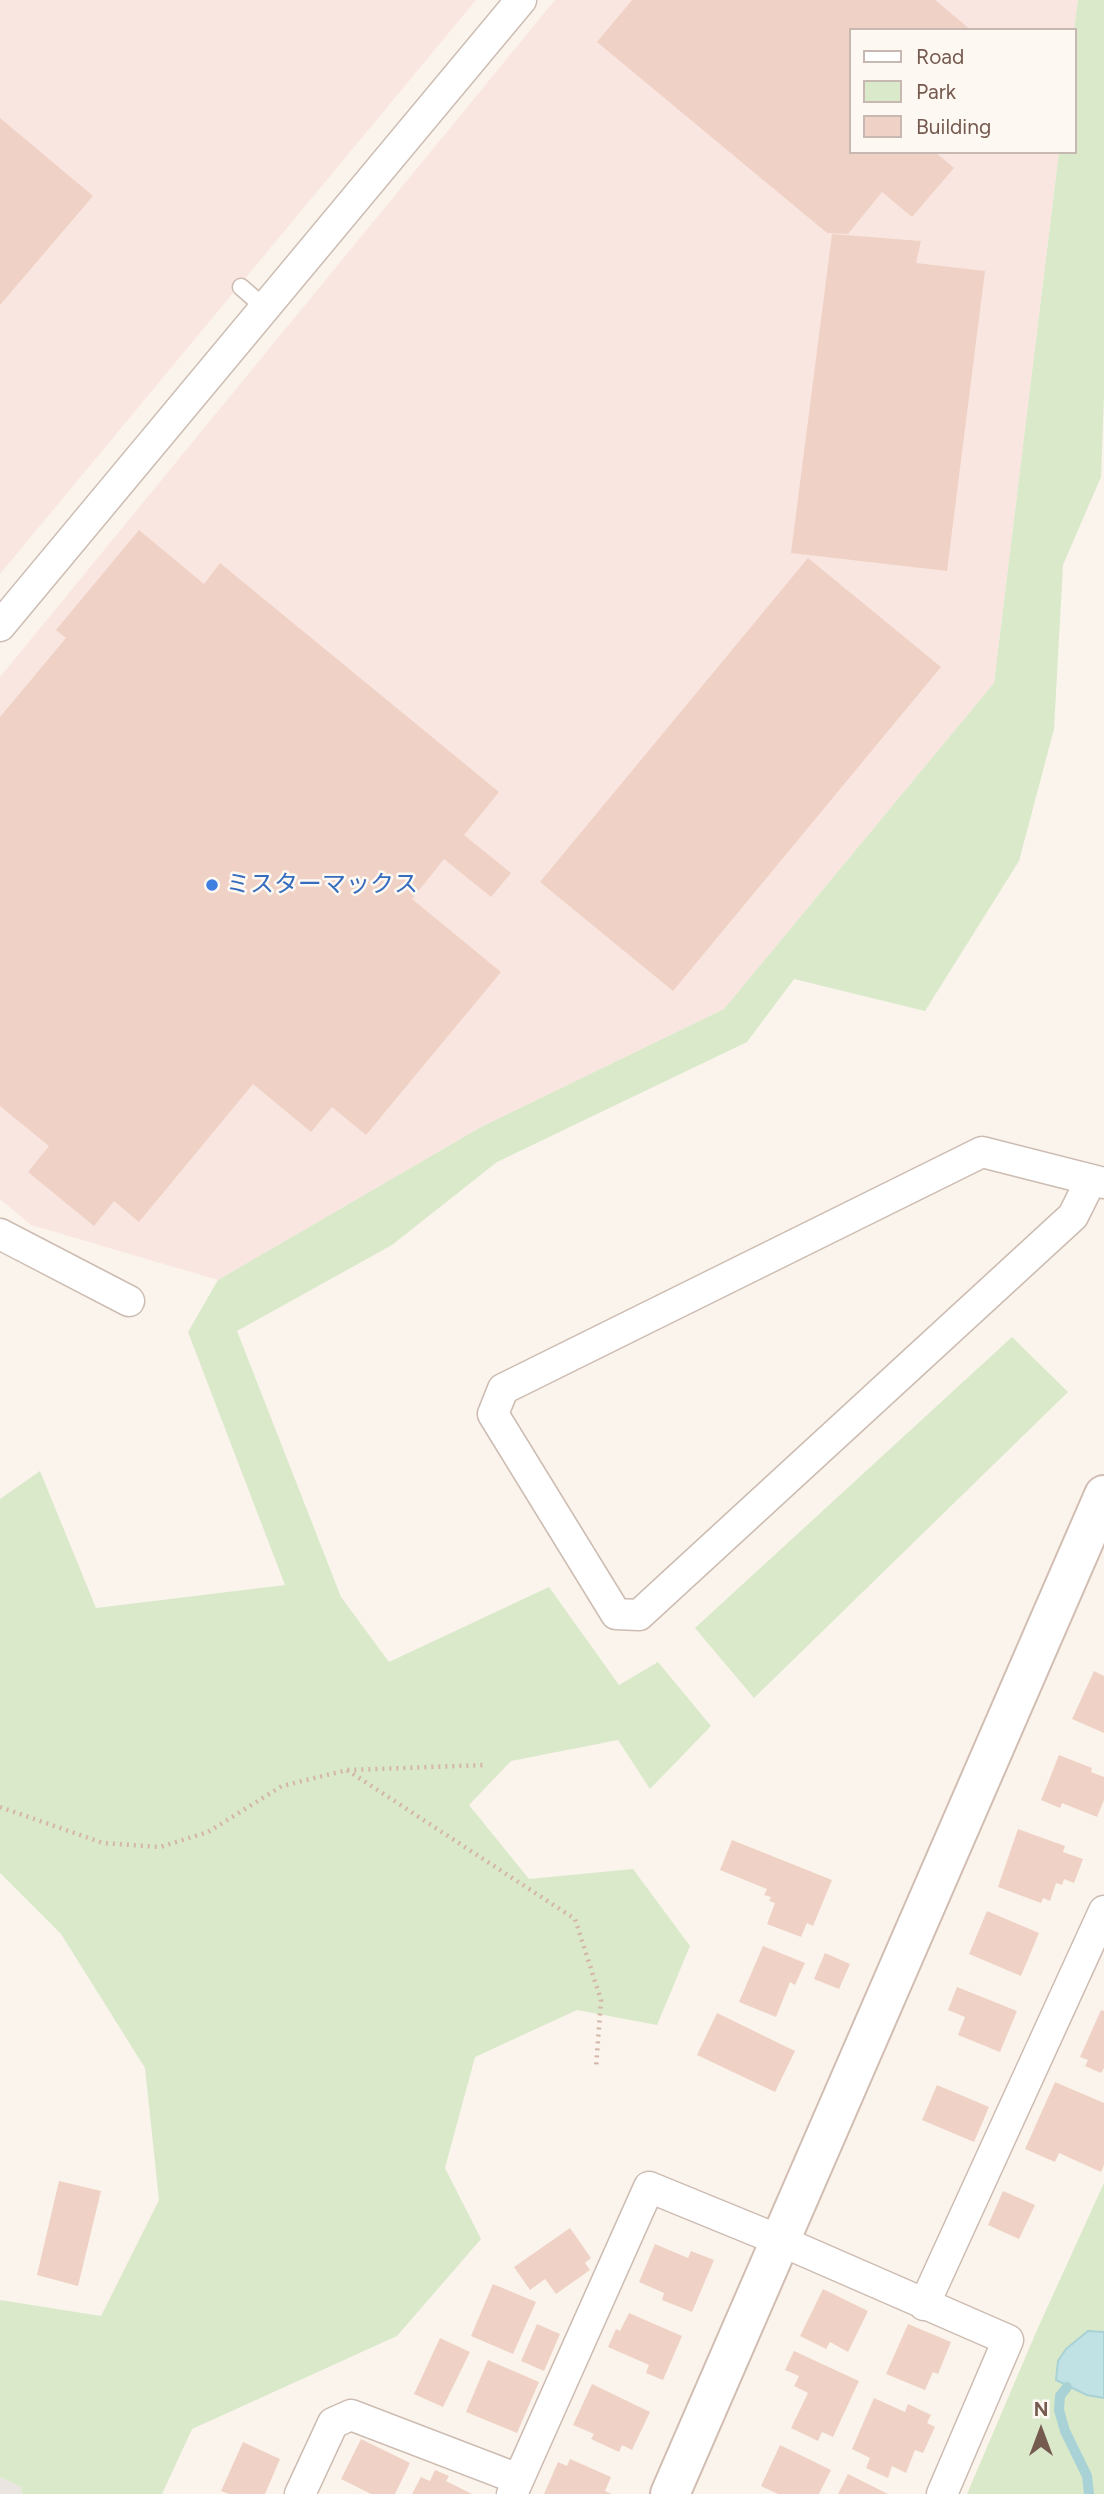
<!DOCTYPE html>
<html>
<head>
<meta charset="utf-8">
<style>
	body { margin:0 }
	#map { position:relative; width:1104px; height:2494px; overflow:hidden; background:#fbf4ec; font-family:Figtree,sans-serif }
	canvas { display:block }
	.legend { position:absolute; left:849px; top:28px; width:228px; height:126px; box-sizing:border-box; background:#fef8f2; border:2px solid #c7b9b1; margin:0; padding:9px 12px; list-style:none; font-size:21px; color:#755a50 }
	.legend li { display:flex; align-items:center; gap:14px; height:35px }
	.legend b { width:35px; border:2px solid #c7b9b1 }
	.north { position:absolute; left:1006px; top:2396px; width:70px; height:70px; -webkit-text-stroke:5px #fef8f2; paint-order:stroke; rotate:0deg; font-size:19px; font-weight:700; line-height:28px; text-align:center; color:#755a50 }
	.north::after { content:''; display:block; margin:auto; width:24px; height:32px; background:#755a50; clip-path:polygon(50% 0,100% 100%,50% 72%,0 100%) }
</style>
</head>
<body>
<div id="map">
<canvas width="1104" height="2494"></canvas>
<ul class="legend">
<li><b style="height:9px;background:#fff"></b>Road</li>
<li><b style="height:19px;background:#d9e9ca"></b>Park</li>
<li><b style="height:19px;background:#efd2c5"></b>Building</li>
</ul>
<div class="north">N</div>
</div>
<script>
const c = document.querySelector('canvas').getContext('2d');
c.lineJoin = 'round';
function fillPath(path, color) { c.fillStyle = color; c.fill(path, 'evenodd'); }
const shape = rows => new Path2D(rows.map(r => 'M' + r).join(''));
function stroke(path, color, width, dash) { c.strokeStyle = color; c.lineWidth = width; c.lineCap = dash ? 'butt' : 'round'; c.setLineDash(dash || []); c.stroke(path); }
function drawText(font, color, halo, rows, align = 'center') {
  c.font = font + ' Figtree,"Noto Sans JP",sans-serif'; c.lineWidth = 5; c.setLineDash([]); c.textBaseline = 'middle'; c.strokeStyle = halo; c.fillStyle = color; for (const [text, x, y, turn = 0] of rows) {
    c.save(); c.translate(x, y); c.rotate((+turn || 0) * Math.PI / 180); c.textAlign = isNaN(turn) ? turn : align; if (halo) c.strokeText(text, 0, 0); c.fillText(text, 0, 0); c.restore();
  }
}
const commercial = shape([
	[0,0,476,0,0,574],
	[555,0,1078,0,1074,30,850,30,850,152,1059,152,994,683,724,1009,481,1127,218,1280,31,1225,0,1199,0,677]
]);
const industrial = shape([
	[0,2477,21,2487,22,2494,0,2494]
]);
const green = shape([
	[1078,0,1104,0,1104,395,1101,477,1063,565,1054,729,1019,861,925,1011,794,979,747,1042,497,1162,392,1245,237,1331,341,1597,389,1662,549,1587,619,1685,658,1662,711,1726,650,1789,618,1740,511,1761,469,1805,529,1879,633,1869,690,1946,657,2025,577,2010,475,2057,445,2168,481,2239,397,2336,192,2429,162,2494,22,2494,21,2487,0,2477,0,2300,101,2316,159,2200,145,2068,61,1934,0,1873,0,1499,40,1471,96,1608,285,1585,188,1332,218,1280,481,1127,724,1009,994,683,1059,152,1074,152,1074,30],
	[1012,1337,1068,1392,754,1698,695,1628],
	[1104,2183,1104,2494,967,2494,1037,2330]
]);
const water = shape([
	[1088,2331,1104,2332,1104,2398,1087,2395,1056,2380,1058,2361,1066,2349,1088,2331]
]);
const stream = shape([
	[1067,2387,1060,2396,1059,2410,1065,2431,1087,2476,1089,2494]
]);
const building = shape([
	[632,0,935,0,971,30,850,30,850,152,935,152,954,168,912,217,882,192,848,234,827,233,597,42],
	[0,118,93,196,0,305],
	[832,234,921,241,916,263,985,271,947,571,791,553],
	[139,530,204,584,220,563,499,792,464,835,511,873,491,897,444,859,412,899,501,972,366,1135,332,1107,311,1132,253,1084,139,1222,114,1201,94,1226,28,1172,49,1146,0,1106,0,717,66,638,56,630],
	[808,558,941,667,673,991,540,882],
	[1094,1671,1104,1676,1104,1733,1072,1719],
	[1059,1755,1092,1768,1091,1772,1104,1777,1104,1800,1097,1817,1062,1803,1060,1808,1041,1800],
	[1018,1829,1065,1846,1063,1852,1083,1859,1074,1883,1064,1879,1062,1885,1056,1883,1050,1901,1043,1898,1041,1903,998,1887],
	[732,1840,832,1880,813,1926,807,1923,801,1937,767,1924,775,1903,769,1901,771,1897,764,1895,767,1889,720,1870],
	[987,1911,1039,1933,1021,1976,969,1954],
	[763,1946,805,1963,795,1985,790,1982,776,2017,739,2002],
	[825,1953,850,1964,839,1989,814,1979],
	[957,1987,1017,2011,1000,2052,958,2035,965,2017,948,2010],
	[1101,2010,1104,2011,1104,2068,1101,2073,1085,2066,1088,2060,1080,2057],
	[717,2013,795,2051,775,2092,697,2055],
	[1055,2082,1104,2103,1104,2165,1101,2172,1059,2153,1055,2162,1025,2149],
	[937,2085,989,2107,974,2142,922,2120],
	[59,2181,101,2191,78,2286,37,2275],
	[1003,2191,1035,2205,1019,2239,988,2225],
	[570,2228,591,2258,585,2263,590,2270,556,2294,545,2279,530,2290,514,2267],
	[655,2244,688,2258,691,2251,714,2260,692,2312,662,2300,664,2293,639,2282],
	[493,2284,536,2302,513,2354,471,2336],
	[823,2289,868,2311,848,2352,830,2342,826,2349,800,2336],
	[629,2313,682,2336,663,2380,646,2373,649,2365,608,2347,616,2329,620,2331],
	[537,2324,560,2334,544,2371,521,2361],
	[908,2324,951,2342,938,2374,933,2372,925,2390,886,2374],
	[440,2338,470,2352,443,2407,414,2394],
	[794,2351,859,2381,833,2437,822,2432,818,2441,791,2428,808,2393,794,2386,799,2376,785,2370],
	[488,2360,539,2382,517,2433,466,2412],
	[592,2384,650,2412,632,2450,622,2445,619,2452,591,2439,594,2434,573,2425],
	[874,2398,905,2412,908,2404,931,2415,927,2423,935,2427,923,2453,915,2450,906,2473,892,2466,888,2478,866,2468,870,2458,852,2449],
	[361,2439,410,2463,395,2494,371,2494,341,2479],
	[243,2442,280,2459,265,2494,229,2494,221,2491],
	[780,2445,831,2470,819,2494,778,2494,761,2486],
	[570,2459,611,2477,605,2491,612,2494,544,2494,558,2462,567,2466],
	[435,2470,449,2476,446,2481,472,2494,412,2494,421,2477,430,2481],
	[848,2474,888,2494,838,2494]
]);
const path = shape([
	[347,1770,575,1919,601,2000,596,2068],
	[0,1807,103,1843,160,1847,208,1832,282,1786,347,1770,485,1765]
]);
const lane = shape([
	[241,287,264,307]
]);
const street = shape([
	[0,626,521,0],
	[1091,1180,1073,1216,639,1615,616,1614,493,1414,503,1389,982,1152,1104,1183],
	[0,1234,129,1301],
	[924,2305,1104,1911],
	[300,2494,333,2423,351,2415,518,2479],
	[512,2494,649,2187,781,2241,1008,2340,942,2494]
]);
const secondary = shape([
	[670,2494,1104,1495]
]);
const markers = [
	[212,885,7,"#3f7fe0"]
];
const shopNames = [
	["ミスターマックス",226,885]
];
fillPath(commercial, '#fae6e1');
fillPath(industrial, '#ebe5e1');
fillPath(green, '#d9e9ca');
fillPath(water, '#c1e2e4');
stroke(water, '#a8d2d5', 2);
stroke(stream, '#a8d2d5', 10);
fillPath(building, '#efd2c5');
stroke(lane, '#cdbcb2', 19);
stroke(street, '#cdbcb2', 33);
stroke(secondary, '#d2bdb2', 42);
stroke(path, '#d4b5a8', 4.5, [2, 5]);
stroke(lane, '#fff', 16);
stroke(street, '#fff', 30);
stroke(secondary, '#fff', 38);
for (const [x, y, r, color] of markers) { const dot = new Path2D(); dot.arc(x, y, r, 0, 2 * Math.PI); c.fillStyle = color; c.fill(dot); stroke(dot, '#fef8f2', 2.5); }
drawText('24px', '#366cbe', '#fef8f2', shopNames, 'left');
</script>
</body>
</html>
